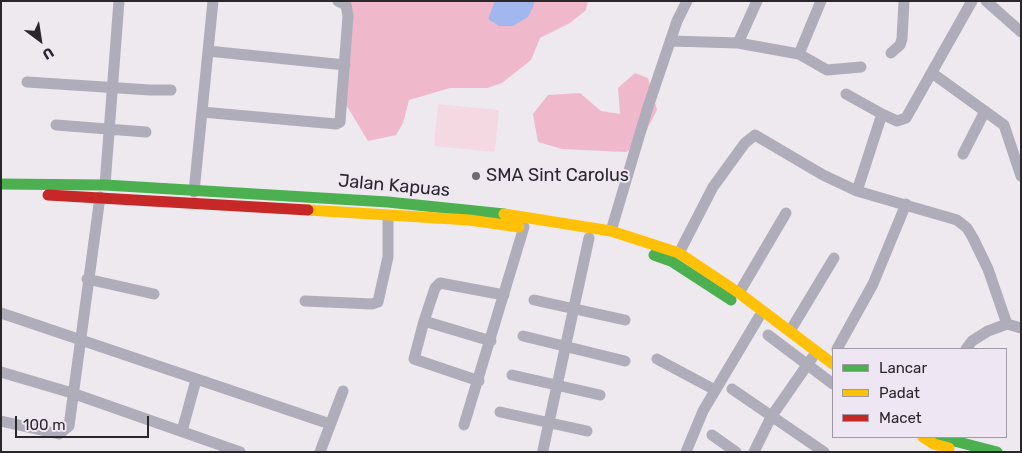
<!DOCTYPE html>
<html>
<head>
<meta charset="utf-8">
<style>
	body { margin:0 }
	#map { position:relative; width:1022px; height:453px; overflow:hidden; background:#ede9ef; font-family:Rubik,sans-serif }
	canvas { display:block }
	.frame { position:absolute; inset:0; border:2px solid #2a272b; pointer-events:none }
	.legend { position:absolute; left:832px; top:348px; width:175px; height:90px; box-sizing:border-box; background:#eee6f2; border:1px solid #a09aa2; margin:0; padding:6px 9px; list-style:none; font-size:15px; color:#2a272b }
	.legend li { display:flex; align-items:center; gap:10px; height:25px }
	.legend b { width:25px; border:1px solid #a09aa2 }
	.north { position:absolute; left:15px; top:15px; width:50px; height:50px; -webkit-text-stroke:4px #eee6f2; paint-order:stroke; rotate:149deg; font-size:14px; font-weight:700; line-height:20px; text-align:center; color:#2a272b }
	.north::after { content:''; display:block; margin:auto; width:18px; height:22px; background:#2a272b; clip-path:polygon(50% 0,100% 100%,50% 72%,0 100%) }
	.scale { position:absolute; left:15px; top:416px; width:134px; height:22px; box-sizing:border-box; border:2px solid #2a272b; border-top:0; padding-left:6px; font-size:15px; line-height:18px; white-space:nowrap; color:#2a272b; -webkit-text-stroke:4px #eee6f2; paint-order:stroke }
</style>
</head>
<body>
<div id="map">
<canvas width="1022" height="453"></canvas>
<div class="frame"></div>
<ul class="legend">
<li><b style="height:6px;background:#4caf50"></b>Lancar</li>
<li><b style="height:6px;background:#ffc107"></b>Padat</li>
<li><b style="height:6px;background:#c62828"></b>Macet</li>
</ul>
<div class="north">U</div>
<div class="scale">100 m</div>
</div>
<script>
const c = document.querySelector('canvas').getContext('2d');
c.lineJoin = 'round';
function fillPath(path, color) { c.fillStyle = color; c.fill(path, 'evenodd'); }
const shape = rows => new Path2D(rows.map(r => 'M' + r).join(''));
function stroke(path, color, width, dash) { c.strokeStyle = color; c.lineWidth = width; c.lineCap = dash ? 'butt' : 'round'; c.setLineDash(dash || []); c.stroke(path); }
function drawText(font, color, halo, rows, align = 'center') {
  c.font = font + ' Rubik,sans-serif'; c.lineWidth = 4; c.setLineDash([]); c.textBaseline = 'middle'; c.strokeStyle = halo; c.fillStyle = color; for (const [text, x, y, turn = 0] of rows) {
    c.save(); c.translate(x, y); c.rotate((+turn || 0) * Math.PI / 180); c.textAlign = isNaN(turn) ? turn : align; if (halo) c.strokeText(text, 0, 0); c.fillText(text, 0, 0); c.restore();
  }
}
const green = shape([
	[438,104,499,110,495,152,434,146]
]);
const forest = shape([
	[348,1,588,1,586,10,570,23,540,38,531,60,502,83,487,88,450,88,409,100,403,123,396,135,368,141,345,103],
	[635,73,648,78,657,110,640,143,626,152,562,149,538,142,533,114,548,95,580,93,601,111,620,114,618,88]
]);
const water = shape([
	[495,1,534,1,534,5,528,17,513,26,499,26,488,19]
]);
const street = shape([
	[986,1,1021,32],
	[671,41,738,43,799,54,821,1],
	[738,43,757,1],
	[208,51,345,65],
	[891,53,900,45,902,39,904,1],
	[799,54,827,70,861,67],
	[932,73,1004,125,1021,176],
	[27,82,150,90,171,90],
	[846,94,882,114],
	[202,112,336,124,340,122,348,16,346,5,338,1],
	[56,125,146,132],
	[963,154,985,111],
	[105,185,119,1],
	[857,191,882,114,897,121,906,118,972,1],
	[194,192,213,1],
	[611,231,647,110,677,21,687,1],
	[679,253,713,187,745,143,755,135,823,175,857,191,957,220,967,228,973,238,988,269,1007,324],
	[87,279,154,294],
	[739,293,786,213],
	[534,300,625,320],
	[305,301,372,304,378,302,388,257,388,216],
	[1,313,330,424],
	[424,321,491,341],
	[790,331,834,258],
	[768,335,833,384],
	[523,336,625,361],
	[837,349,873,284,906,204],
	[966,349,972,341,988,331,1007,324,1021,328],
	[657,359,715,390],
	[1,372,72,393,240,452],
	[512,375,600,395],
	[479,381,414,359,424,321,435,288,440,283,504,295],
	[732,389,824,452],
	[500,412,587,431],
	[1,421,59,434,69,426,100,197],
	[464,425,524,227],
	[182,431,196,380],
	[712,435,736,452],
	[543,450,589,238],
	[320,452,343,391],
	[686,452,703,411,759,317],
	[754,452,771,417,812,358]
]);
const fast = shape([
	[1,184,105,185,388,202,504,214],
	[654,255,671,261,731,300],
	[939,437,997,452]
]);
const slow = shape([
	[308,210,469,220,519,227],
	[504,214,611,231,679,253,739,293,833,364],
	[923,437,934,444,949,448]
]);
const jam = shape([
	[48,195,308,210]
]);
const markers = [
	[476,176,5,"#6e6b70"]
];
const poiNames = [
	["SMA Sint Carolus",486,176]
];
const streetNames = [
	["Jalan Kapuas",394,186,5]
];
fillPath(green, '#f5d9e2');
fillPath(forest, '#efb9cb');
fillPath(water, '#a3b7ef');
stroke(street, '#afadb9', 11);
stroke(fast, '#4caf50', 11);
stroke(slow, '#ffc107', 11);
stroke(jam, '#c62828', 11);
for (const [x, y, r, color] of markers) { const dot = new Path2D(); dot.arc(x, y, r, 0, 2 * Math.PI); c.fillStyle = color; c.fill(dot); stroke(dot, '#eee6f2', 2); }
drawText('18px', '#2a272b', '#eee6f2', poiNames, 'left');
drawText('18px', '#2a272b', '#eee6f2', streetNames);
</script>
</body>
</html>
